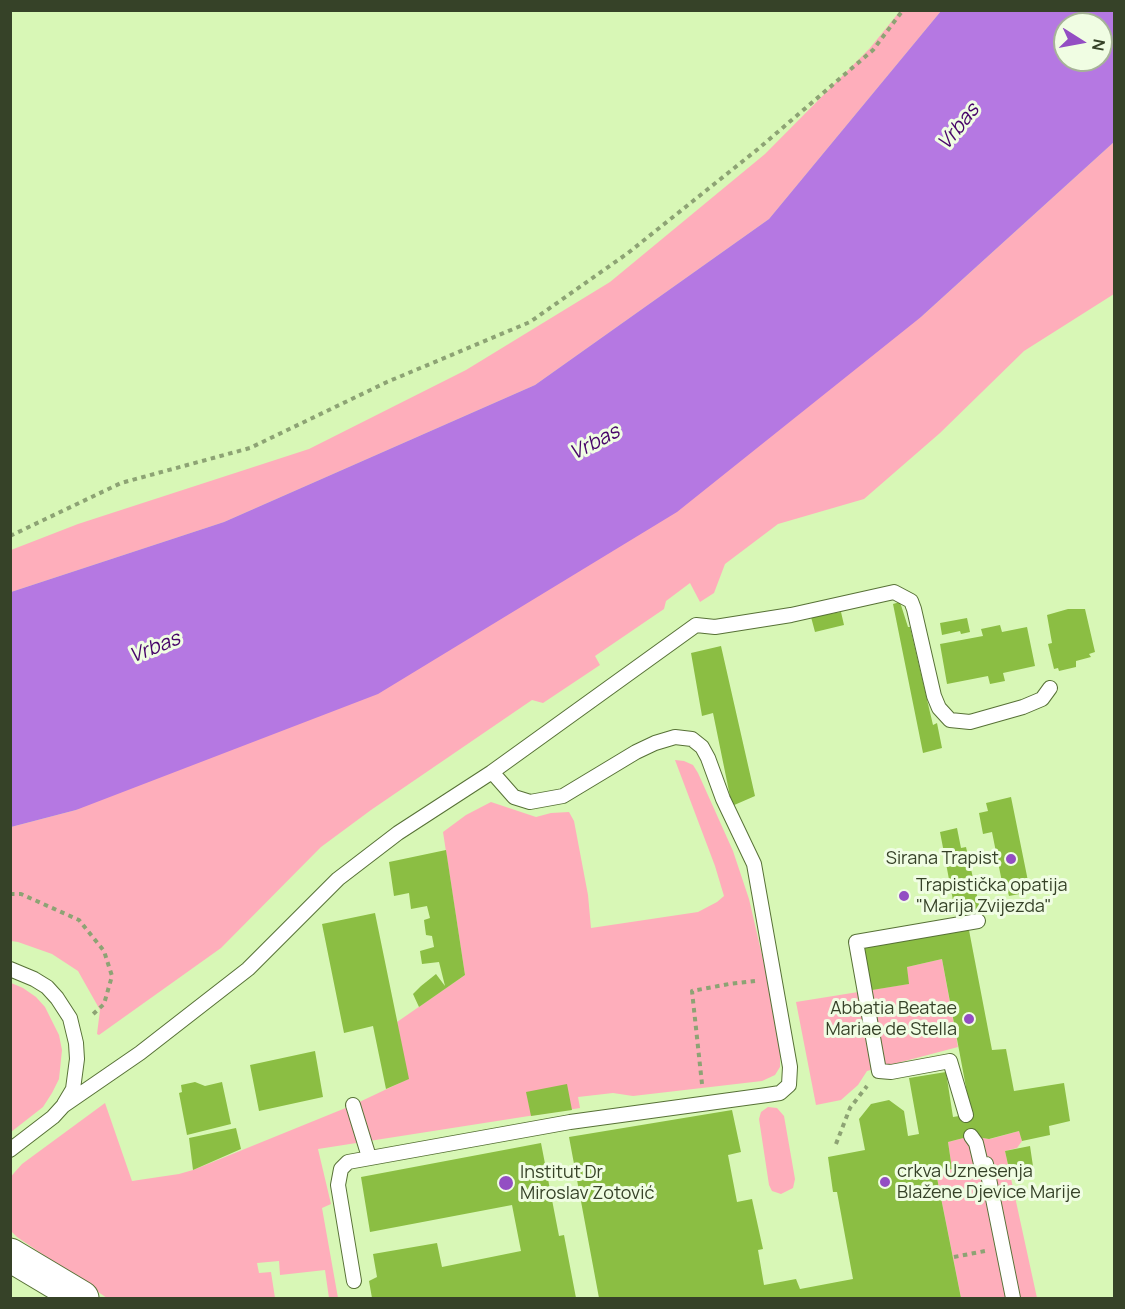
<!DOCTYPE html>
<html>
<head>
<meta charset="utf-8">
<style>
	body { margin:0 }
	#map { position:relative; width:1125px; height:1309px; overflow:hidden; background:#d8f7b6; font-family:Manrope,sans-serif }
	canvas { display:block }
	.frame { position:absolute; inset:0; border:12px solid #364228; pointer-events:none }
	.north { position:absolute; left:1053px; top:12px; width:60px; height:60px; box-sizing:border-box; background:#f0fde3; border:2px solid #a6b298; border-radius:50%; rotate:101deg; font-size:16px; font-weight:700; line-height:24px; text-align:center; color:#364228 }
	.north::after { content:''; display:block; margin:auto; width:21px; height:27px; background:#934ec3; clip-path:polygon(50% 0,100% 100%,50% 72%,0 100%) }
</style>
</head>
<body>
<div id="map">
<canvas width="1125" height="1309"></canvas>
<div class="frame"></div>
<div class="north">N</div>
</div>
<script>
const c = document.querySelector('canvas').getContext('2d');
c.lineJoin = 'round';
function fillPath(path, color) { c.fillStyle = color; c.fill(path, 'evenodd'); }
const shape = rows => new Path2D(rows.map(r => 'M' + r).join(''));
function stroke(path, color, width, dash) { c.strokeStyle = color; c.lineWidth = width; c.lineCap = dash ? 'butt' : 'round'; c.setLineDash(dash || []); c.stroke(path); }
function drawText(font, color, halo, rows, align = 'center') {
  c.font = font + ' Manrope,sans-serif'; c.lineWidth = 6; c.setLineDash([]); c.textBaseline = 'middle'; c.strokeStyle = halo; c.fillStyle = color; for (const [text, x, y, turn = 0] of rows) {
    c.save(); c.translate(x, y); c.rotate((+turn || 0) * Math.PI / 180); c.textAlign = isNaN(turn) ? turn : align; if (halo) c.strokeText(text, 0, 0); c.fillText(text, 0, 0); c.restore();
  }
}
const green = shape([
	[900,11,941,11,769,219,535,385,224,522,11,592,11,550,78,524,309,449,466,370,610,282,765,154,870,48],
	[1114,142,1114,294,1024,351,940,433,864,499,778,524,725,564,714,593,700,602,690,583,666,601,664,609,595,656,600,665,543,703,532,700,371,810,321,847,221,948,99,1035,97,1034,100,1010,78,971,52,954,18,942,11,941,11,827,76,810,921,317],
	[675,760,684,761,693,765,698,773,733,851,749,899,765,968,780,1048,780,1067,775,1075,762,1081,633,1096,613,1093,578,1097,580,1108,318,1149,331,1204,322,1208,338,1298,329,1298,325,1270,280,1275,279,1261,257,1263,259,1273,271,1272,275,1298,107,1298,17,1237,10,1230,10,1178,14,1173,22,1164,105,1103,132,1181,179,1174,193,1170,353,1105,408,1079,397,1022,465,975,443,832,466,815,491,802,536,817,551,813,569,812,574,821,588,895,591,928,698,912,717,902,724,896,715,866],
	[942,959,958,1047,867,1071,858,1085,841,1100,816,1105,796,1002,908,984,907,967],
	[11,983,23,988,36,997,45,1007,59,1035,62,1050,59,1079,52,1093,43,1107,11,1132],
	[768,1107,777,1108,784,1116,795,1179,793,1188,781,1194,772,1191,769,1185,759,1119,761,1112],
	[1019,1131,1022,1141,1017,1148,1005,1151,1037,1298,961,1298,936,1173,952,1169,948,1142,971,1136,990,1139]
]);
const water = shape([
	[941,11,1114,11,1114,142,921,317,677,512,378,694,76,810,11,827,11,592,224,522,535,385,769,219],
	[1065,24,1101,24,1101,60,1065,60]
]);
const building = shape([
	[900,602,908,627,910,627,933,725,937,723,942,748,923,753,893,604],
	[1068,609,1085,609,1095,652,1089,654,1091,657,1076,661,1076,667,1059,671,1058,668,1054,669,1048,644,1052,643,1047,615],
	[841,612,844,625,815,632,811,617],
	[967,618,970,632,961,634,960,631,942,635,940,623],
	[1000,625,1002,632,1027,627,1035,666,1003,673,1005,681,990,684,988,676,947,684,940,644,983,636,981,629],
	[721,646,755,796,732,806,713,713,702,716,691,653],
	[1011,797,1029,886,1024,887,1025,893,1009,896,1008,892,1004,892,992,832,983,834,979,813,988,811,986,803],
	[957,828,961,848,966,847,980,909,956,916,940,832],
	[446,850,465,975,419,1007,413,994,421,986,436,974,445,986,439,962,422,964,420,951,434,947,432,936,426,935,424,920,430,918,427,906,411,909,409,893,394,896,389,862],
	[375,913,409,1079,386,1089,373,1026,344,1033,322,924],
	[968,925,992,1050,1006,1049,1014,1091,1064,1083,1070,1121,1049,1126,1050,1135,1022,1141,1019,1131,989,1139,971,1136,948,1142,952,1169,936,1173,961,1298,599,1298,569,1137,732,1110,741,1152,728,1155,737,1202,752,1199,763,1249,758,1250,764,1285,796,1279,800,1289,853,1279,837,1192,833,1192,828,1157,865,1150,859,1119,871,1104,889,1100,904,1111,908,1136,919,1134,909,1078,946,1072,953,1117,971,1114,942,959,907,967,909,984,866,991,860,944],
	[315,1051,323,1097,259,1111,250,1065],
	[195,1082,205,1086,222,1082,231,1124,187,1135,179,1093,182,1092,181,1085],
	[567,1084,572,1110,531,1116,526,1092],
	[236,1128,241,1149,193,1170,189,1138],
	[541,1143,559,1236,564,1235,576,1298,372,1298,369,1281,377,1277,373,1254,437,1243,442,1267,521,1251,512,1205,370,1232,361,1177],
	[1030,1146,1034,1173,1011,1178,1005,1151]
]);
const path = shape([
	[10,536,121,483,250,448,387,382,530,322,628,253,758,149,873,50,903,10],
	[10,894,21,894,79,920,104,951,112,976,104,1004,90,1017],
	[702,1084,692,991,729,984,755,981],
	[836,1144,850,1108,867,1086],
	[954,1257,985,1251]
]);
const service = shape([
	[492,772,696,625,715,627,791,615,894,592,911,601,914,609,934,696,939,708,950,720,970,722,1023,707,1042,699,1050,688],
	[10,969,34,979,47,987,57,998,70,1018,76,1043,77,1059,73,1089,64,1104],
	[353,1105,369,1157],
	[966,1115,950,1061,891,1072,879,1071,856,942,978,921],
	[971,1136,976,1143,981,1164,986,1164,1013,1298],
	[10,1150,53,1117,63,1106,140,1053,248,969,338,879,398,833,492,772,514,797,530,802,563,796,636,752,655,743,675,737,692,739,702,747,708,758,723,799,754,864,790,1067,789,1085,780,1093,767,1095,570,1122,348,1162,341,1169,338,1185,354,1281]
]);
const tertiary = shape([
	[10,1255,82,1298]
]);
const markers = [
	[1011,859,6,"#934ec3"],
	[904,896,6,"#934ec3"],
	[969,1019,6,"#934ec3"],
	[885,1182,6,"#934ec3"],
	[506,1183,8,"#934ec3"]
];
const poiNames = [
	["Sirana Trapist",999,859,"right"],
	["Trapistička opatija",916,886],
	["\"Marija Zvijezda\"",916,907],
	["Abbatia Beatae",957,1009,"right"],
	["Mariae de Stella",957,1030,"right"],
	["crkva Uznesenja",897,1172],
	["Blažene Djevice Marije",897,1193],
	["Institut Dr",520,1173],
	["Miroslav Zotović",520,1194]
];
const waterNames = [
	["Vrbas",959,127,-51],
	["Vrbas",595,443,-28],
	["Vrbas",155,648,-22]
];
fillPath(green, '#feaebb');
fillPath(water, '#b578e2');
fillPath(building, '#8bbe43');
stroke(service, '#577136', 16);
stroke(tertiary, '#577136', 35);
stroke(path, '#8da374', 4, [4.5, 4.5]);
stroke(service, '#fff', 14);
stroke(tertiary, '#fff', 33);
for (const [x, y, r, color] of markers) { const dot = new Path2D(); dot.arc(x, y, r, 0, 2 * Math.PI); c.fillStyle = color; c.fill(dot); stroke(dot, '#f0fde3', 2); }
drawText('18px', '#364228', '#f0fde3', poiNames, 'left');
drawText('italic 20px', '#470469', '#f0fde3', waterNames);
</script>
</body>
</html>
